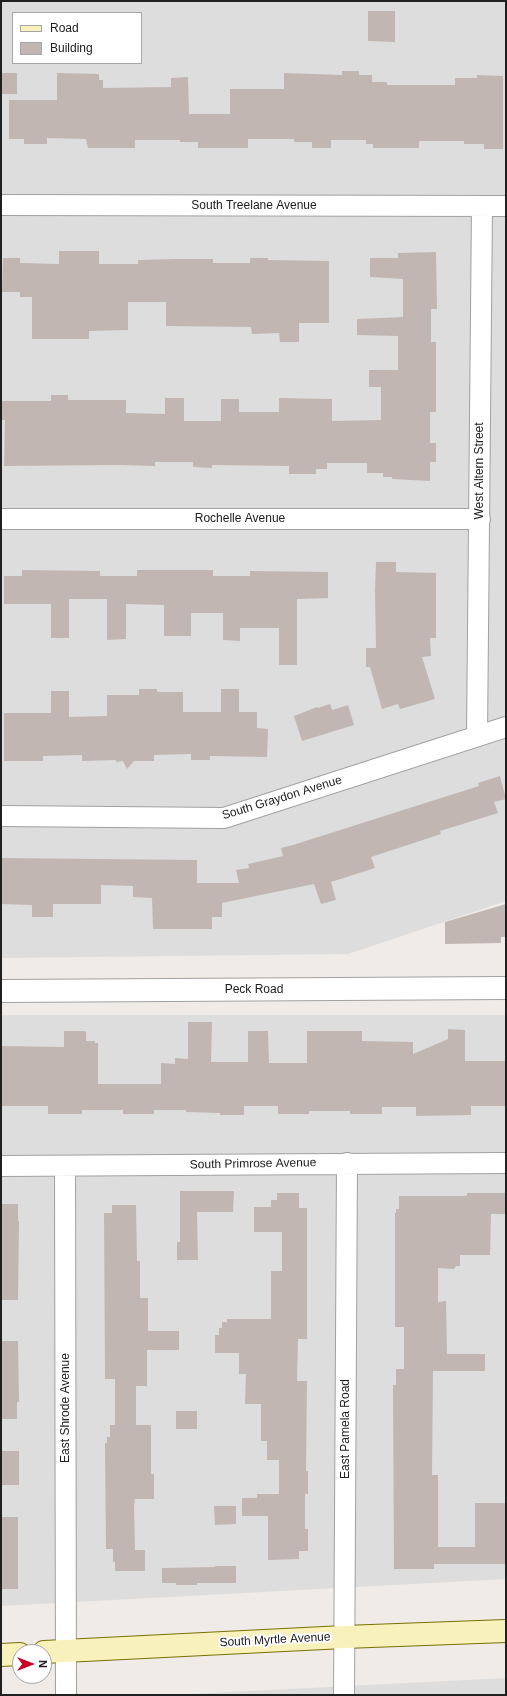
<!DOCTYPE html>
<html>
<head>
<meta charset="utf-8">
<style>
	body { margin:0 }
	#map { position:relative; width:507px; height:1696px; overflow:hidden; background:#f0ebe6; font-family:Arial,sans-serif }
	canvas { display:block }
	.frame { position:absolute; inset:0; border:2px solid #202020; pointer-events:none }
	.legend { position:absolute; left:12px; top:12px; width:130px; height:52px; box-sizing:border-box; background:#fff; border:1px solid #a6a6a6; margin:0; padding:5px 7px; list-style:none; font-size:12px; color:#202020 }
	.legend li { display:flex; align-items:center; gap:8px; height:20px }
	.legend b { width:20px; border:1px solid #a6a6a6 }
	.north { position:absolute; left:12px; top:1644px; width:40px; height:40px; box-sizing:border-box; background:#fff; border:1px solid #a6a6a6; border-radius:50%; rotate:90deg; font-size:11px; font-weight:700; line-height:16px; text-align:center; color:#202020 }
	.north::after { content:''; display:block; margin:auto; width:14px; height:18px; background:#cc0325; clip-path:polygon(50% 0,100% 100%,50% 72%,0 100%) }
</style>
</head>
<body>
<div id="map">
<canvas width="507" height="1696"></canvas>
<div class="frame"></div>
<ul class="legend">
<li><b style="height:5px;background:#f9f1bb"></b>Road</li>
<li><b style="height:11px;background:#c1b6b2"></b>Building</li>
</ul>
<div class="north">N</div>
</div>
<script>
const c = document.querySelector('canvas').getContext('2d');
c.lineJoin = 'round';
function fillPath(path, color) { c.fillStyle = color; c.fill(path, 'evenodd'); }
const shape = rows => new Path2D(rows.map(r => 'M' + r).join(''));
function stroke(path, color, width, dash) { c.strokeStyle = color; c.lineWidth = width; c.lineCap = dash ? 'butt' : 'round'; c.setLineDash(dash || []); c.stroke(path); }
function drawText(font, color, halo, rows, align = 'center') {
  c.font = font + ' Arial,sans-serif'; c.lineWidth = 4; c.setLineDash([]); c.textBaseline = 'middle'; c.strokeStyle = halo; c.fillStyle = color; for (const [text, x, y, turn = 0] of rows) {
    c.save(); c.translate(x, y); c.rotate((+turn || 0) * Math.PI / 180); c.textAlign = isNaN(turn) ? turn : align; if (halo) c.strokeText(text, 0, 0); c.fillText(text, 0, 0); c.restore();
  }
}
const residential = shape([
	[1,1,506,1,506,901,348,954,1,958],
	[13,13,141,13,141,63,13,63],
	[1,1015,506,1015,506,1579,1,1606],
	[506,1678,506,1695,170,1695]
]);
const building = shape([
	[368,11,395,11,395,42,368,41],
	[342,71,359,71,359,75,372,75,372,82,387,82,387,85,455,85,455,78,477,78,477,75,503,76,503,149,484,149,484,144,464,144,464,141,419,141,419,148,373,148,373,144,366,144,366,140,331,140,331,148,312,148,312,142,294,142,294,139,248,139,248,148,198,148,198,142,180,142,180,140,135,140,135,148,88,148,86,139,47,138,47,144,24,144,24,139,9,139,9,100,57,100,57,73,99,74,99,80,103,80,103,88,171,87,171,78,188,77,189,114,230,114,230,89,284,89,284,73,342,75],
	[1,73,17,73,17,94,1,94],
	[59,251,99,251,99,264,138,264,138,260,176,259,213,259,213,263,250,263,250,258,268,258,268,260,329,261,329,323,299,323,299,342,280,342,279,333,252,334,251,327,166,326,166,302,128,302,128,330,89,331,89,339,32,339,32,297,20,297,20,292,2,292,3,258,20,258,20,263,59,264],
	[436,252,437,309,431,309,431,342,436,342,436,412,430,412,430,443,436,443,436,462,430,462,430,481,392,479,392,477,383,477,383,473,367,473,367,463,327,463,327,469,316,469,316,474,289,474,289,466,212,465,212,468,193,467,193,462,155,462,155,466,119,465,4,466,5,420,1,420,1,401,51,401,51,395,68,395,68,400,126,400,126,413,165,414,165,398,184,398,184,421,221,421,221,399,239,399,239,412,279,412,279,398,332,399,332,421,381,420,381,387,369,387,369,370,398,370,398,336,357,335,357,319,403,317,403,279,370,277,370,258,398,258,398,253],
	[376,562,396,562,396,572,436,573,436,638,430,638,431,656,422,657,435,699,400,709,398,704,382,709,370,667,366,667,366,648,376,648,375,592],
	[22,570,100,571,100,576,137,576,137,570,213,570,213,576,250,576,250,571,328,572,328,598,297,599,297,665,279,665,279,628,240,628,240,641,223,640,223,613,191,613,191,636,164,636,164,605,126,604,126,639,107,640,107,599,69,599,69,638,51,638,51,604,4,604,4,576,22,576],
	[139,689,157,689,157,692,183,692,183,712,221,712,221,689,239,689,239,712,257,712,257,728,268,729,267,757,210,756,210,760,191,760,191,754,154,755,154,761,134,761,127,769,123,761,116,762,116,760,82,761,82,755,43,756,43,761,4,761,4,713,51,713,51,691,69,691,69,717,107,716,107,695,139,695],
	[330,704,332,710,348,705,354,725,302,741,294,716,317,707,318,708],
	[500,776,506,799,494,802,498,813,440,831,441,834,371,857,375,868,331,882,336,900,321,904,314,884,222,903,222,917,212,917,212,929,153,929,152,898,133,897,133,886,101,885,101,904,53,904,53,917,32,917,32,905,1,904,1,858,197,860,197,883,239,883,236,870,249,868,248,864,283,856,281,848,293,845,479,786,478,783],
	[506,904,506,937,501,937,501,943,445,944,445,922],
	[188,1022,212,1022,211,1062,248,1062,248,1031,268,1031,269,1063,307,1063,307,1031,362,1031,362,1041,413,1042,413,1054,448,1039,448,1029,465,1030,465,1061,506,1061,506,1106,471,1106,471,1115,416,1116,416,1107,382,1107,382,1114,350,1114,350,1111,309,1111,309,1114,278,1114,278,1106,244,1106,244,1115,220,1115,220,1113,186,1112,186,1110,154,1110,154,1114,123,1114,123,1110,82,1110,82,1114,48,1114,48,1106,1,1106,1,1046,64,1047,64,1031,84,1031,86,1032,86,1041,95,1041,95,1043,98,1043,98,1084,161,1084,161,1063,175,1064,175,1058,188,1059],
	[180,1191,234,1191,233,1212,197,1212,198,1260,177,1260,177,1242,180,1242],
	[277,1193,299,1193,299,1208,307,1208,307,1339,298,1339,297,1381,307,1381,306,1471,308,1471,308,1494,305,1494,305,1529,308,1529,308,1551,299,1551,299,1559,268,1560,268,1516,242,1516,242,1498,257,1498,257,1494,279,1494,279,1460,267,1460,267,1441,261,1441,261,1404,245,1404,246,1374,239,1374,239,1353,215,1353,215,1335,219,1335,219,1328,222,1328,222,1322,227,1322,227,1319,271,1319,271,1271,282,1271,282,1232,254,1232,254,1207,271,1207,271,1200,277,1200],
	[467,1193,506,1193,506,1214,491,1214,490,1255,460,1255,460,1266,456,1266,454,1269,438,1268,438,1302,446,1301,447,1354,485,1354,485,1371,433,1371,432,1475,438,1475,438,1547,475,1547,475,1503,506,1503,506,1564,434,1564,434,1569,394,1569,393,1385,396,1385,396,1369,404,1369,404,1327,395,1327,395,1213,396,1213,396,1209,399,1209,399,1196,467,1196],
	[1,1204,18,1204,18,1221,19,1221,18,1300,1,1300],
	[112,1205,136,1205,137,1261,140,1261,140,1298,148,1298,148,1331,179,1331,179,1350,147,1350,147,1386,136,1386,136,1425,151,1425,151,1474,154,1474,154,1499,135,1499,134,1506,135,1550,145,1550,145,1571,115,1571,115,1562,113,1562,113,1549,106,1549,105,1443,107,1443,107,1437,110,1437,110,1425,115,1425,115,1379,105,1379,104,1213,112,1213],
	[1,1341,18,1341,19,1402,17,1402,17,1419,1,1419],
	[176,1411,197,1411,197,1429,176,1429],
	[1,1451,19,1451,19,1485,1,1485],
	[214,1506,236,1506,236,1524,215,1525],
	[1,1517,18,1517,18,1589,1,1589],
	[215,1566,236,1566,236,1583,197,1583,197,1585,176,1585,176,1583,162,1583,162,1568,215,1567]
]);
const minor = shape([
	[1,205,506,206],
	[1,519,480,519],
	[477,736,482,206],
	[1,816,224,818,506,727],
	[1,1166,506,1163],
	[65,1166,66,1695],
	[344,1695,347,1163]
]);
const tertiary = shape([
	[1,991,506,988]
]);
const secondary = shape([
	[44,1652,344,1637,506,1631],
	[1,1655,20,1654]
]);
const streetNames = [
	["South Treelane Avenue",254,206],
	["West Altern Street",480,471,-90],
	["Rochelle Avenue",240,519],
	["South Graydon Avenue",282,798,-17],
	["Peck Road",254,990],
	["South Primrose Avenue",253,1164,-1],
	["East Shrode Avenue",66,1408,-90],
	["East Pamela Road",346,1429,-90],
	["South Myrtle Avenue",275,1640,-3]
];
fillPath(residential, '#dedddd');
fillPath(building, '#c1b6b2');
stroke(minor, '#a1a1a1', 22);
stroke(tertiary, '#a1a1a1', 24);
stroke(secondary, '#777006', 24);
stroke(minor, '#fff', 20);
stroke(tertiary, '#fff', 22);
stroke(secondary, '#f9f1bb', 22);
drawText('12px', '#202020', '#fff', streetNames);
</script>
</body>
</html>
